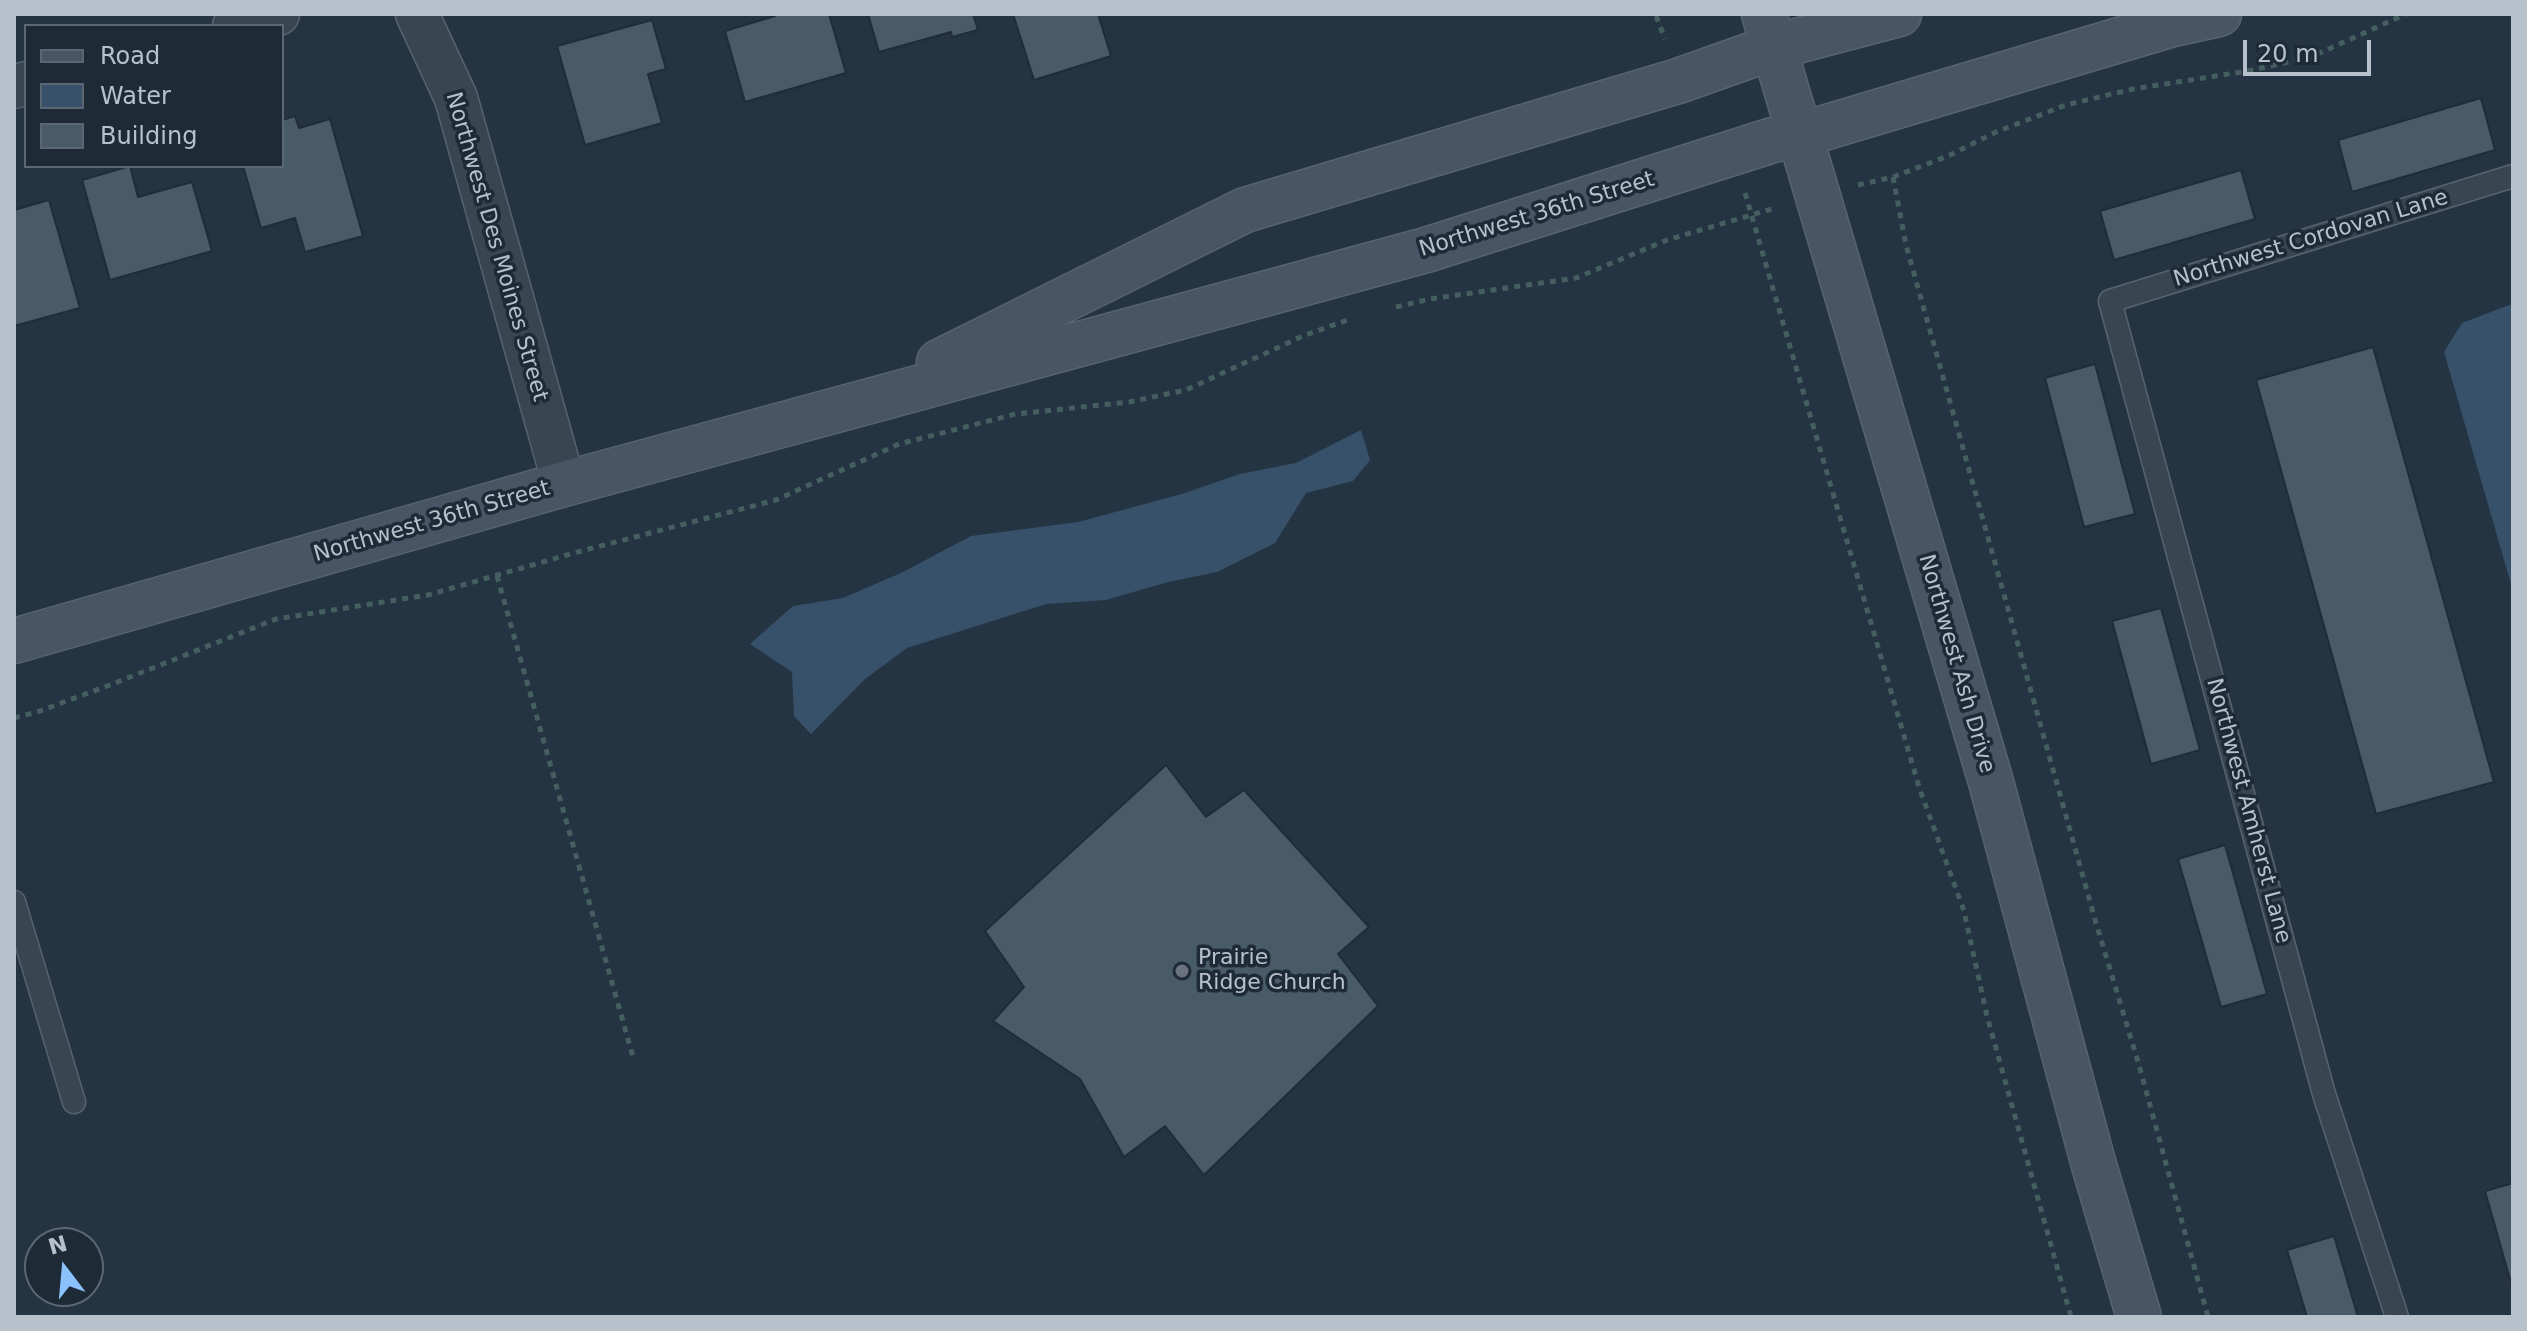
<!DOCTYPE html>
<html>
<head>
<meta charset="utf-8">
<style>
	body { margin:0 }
	#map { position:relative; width:2527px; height:1331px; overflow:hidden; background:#253442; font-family:"DejaVu Sans",sans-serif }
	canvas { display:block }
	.frame { position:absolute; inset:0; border:16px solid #b6c1cc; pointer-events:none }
	.legend { position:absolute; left:24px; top:24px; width:260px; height:144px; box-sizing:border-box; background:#1e2b37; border:2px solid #5b6773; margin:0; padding:10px 14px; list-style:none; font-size:24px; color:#b6c1cc }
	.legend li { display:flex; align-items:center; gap:16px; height:40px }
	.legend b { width:40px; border:2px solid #5b6773 }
	.north { position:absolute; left:24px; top:1227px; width:80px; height:80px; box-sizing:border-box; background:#1e2b37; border:2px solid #5b6773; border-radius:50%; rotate:344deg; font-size:22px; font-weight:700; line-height:32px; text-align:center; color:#b6c1cc }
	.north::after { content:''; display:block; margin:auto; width:28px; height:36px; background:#8bc1fc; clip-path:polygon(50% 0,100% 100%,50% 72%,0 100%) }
	.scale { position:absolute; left:2243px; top:40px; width:128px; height:36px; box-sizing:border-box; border:4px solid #b6c1cc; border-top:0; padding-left:10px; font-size:24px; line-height:28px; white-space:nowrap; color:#b6c1cc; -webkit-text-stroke:6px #1e2b37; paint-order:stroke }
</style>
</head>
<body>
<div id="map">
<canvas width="2527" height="1331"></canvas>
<div class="frame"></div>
<ul class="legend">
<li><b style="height:10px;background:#475565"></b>Road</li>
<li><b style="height:22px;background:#38516a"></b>Water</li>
<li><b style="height:22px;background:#495a69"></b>Building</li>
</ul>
<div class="north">N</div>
<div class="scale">20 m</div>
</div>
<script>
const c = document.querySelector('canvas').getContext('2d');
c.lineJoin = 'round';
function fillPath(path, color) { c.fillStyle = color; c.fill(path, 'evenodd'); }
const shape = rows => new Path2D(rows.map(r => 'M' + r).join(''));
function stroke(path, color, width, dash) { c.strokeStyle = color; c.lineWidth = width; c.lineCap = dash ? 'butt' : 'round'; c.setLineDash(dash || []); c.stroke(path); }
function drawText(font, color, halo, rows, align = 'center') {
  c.font = font + ' "DejaVu Sans",sans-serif'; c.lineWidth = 7; c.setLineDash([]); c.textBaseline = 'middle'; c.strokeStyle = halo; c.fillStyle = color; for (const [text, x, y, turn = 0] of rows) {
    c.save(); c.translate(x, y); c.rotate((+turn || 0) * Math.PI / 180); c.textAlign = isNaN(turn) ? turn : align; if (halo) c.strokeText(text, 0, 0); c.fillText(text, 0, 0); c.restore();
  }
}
const water = shape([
	[2509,305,2513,305,2513,591,2444,352,2462,323],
	[1361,430,1370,460,1353,481,1306,493,1275,543,1217,572,1168,582,1106,600,1046,604,907,648,865,679,811,734,794,716,792,672,750,644,793,606,843,598,903,572,971,536,1078,522,1182,494,1240,474,1296,463]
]);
const building = shape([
	[775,14,829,14,846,73,745,102,725,31,775,16,775,14],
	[868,14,973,14,978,30,952,37,951,32,879,52,868,14],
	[1013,14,1098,14,1111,56,1034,80,1013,14],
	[652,20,666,69,648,74,662,123,585,145,557,46,652,20],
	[2481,98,2495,150,2352,192,2338,140,2481,98],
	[295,116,299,128,330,119,363,236,305,252,295,218,261,228,243,166,282,166,282,120,295,116],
	[130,166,138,197,192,182,212,251,110,280,82,180,130,166],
	[2241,170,2255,219,2114,260,2100,211,2241,170],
	[49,200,80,308,14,326,14,210,49,200],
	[2373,347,2494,782,2376,814,2256,380,2373,347],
	[2095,364,2135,514,2084,527,2045,378,2095,364],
	[2161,608,2200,750,2151,764,2112,621,2161,608],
	[1166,765,1206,817,1244,790,1369,927,1338,954,1378,1006,1204,1175,1165,1126,1124,1157,1080,1079,993,1021,1024,987,985,931,1166,765],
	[2225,845,2267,994,2221,1007,2178,859,2225,845],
	[2513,1183,2513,1290,2485,1191,2513,1183],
	[2334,1236,2358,1317,2307,1317,2287,1250,2334,1236]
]);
const path = shape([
	[1656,16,1665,39],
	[1893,177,1906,245,2096,923,2139,1065,2208,1317],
	[1858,185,1893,177,1948,156,1996,132,2066,105,2133,89,2248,71,2311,57,2406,14],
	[1745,193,1919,787,1964,911,1987,1016,2071,1317],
	[1396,307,1430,299,1576,278,1667,240,1775,208],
	[497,576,633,1057],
	[14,718,40,711,115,683,276,619,428,595,574,553,776,500,899,444,1016,414,1129,402,1186,390,1305,335,1348,320]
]);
const lane = shape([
	[14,902,74,1102],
	[2397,1317,2324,1094,2110,301,2513,176]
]);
const street = shape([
	[417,14,456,98,564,484],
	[234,26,278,14],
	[14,87,26,83]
]);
const secondary = shape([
	[1764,14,1991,782,2093,1162,2139,1317],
	[939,362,1245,210,1678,81,1774,47,1899,14],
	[14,641,564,484,1426,250,1773,140,1800,135,2173,24,2219,14]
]);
const markers = [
	[1182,971,8,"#6b7280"]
];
const streetNames = [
	["Northwest 36th Street",1537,215,-17],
	["Northwest Cordovan Lane",2311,239,-17],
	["Northwest Des Moines Street",496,247,74],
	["Northwest 36th Street",432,522,-16],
	["Northwest Ash Drive",1956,664,74],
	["Northwest Amherst Lane",2248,811,75]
];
const poiNames = [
	["Prairie",1198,958],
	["Ridge Church",1198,983]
];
fillPath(water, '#38516a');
fillPath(building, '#495a69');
stroke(building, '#202d39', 2);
stroke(lane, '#57646f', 25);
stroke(street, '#57646f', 45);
stroke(secondary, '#57646f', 47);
stroke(path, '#455f60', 5, [6, 6]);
stroke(lane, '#394652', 22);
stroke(street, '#394652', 42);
stroke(secondary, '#475565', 44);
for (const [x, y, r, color] of markers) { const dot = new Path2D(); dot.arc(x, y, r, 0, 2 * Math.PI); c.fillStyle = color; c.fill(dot); stroke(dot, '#1e2b37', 3); }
drawText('22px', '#b6c1cc', '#1e2b37', streetNames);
drawText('22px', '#b6c1cc', '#1e2b37', poiNames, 'left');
</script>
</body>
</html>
